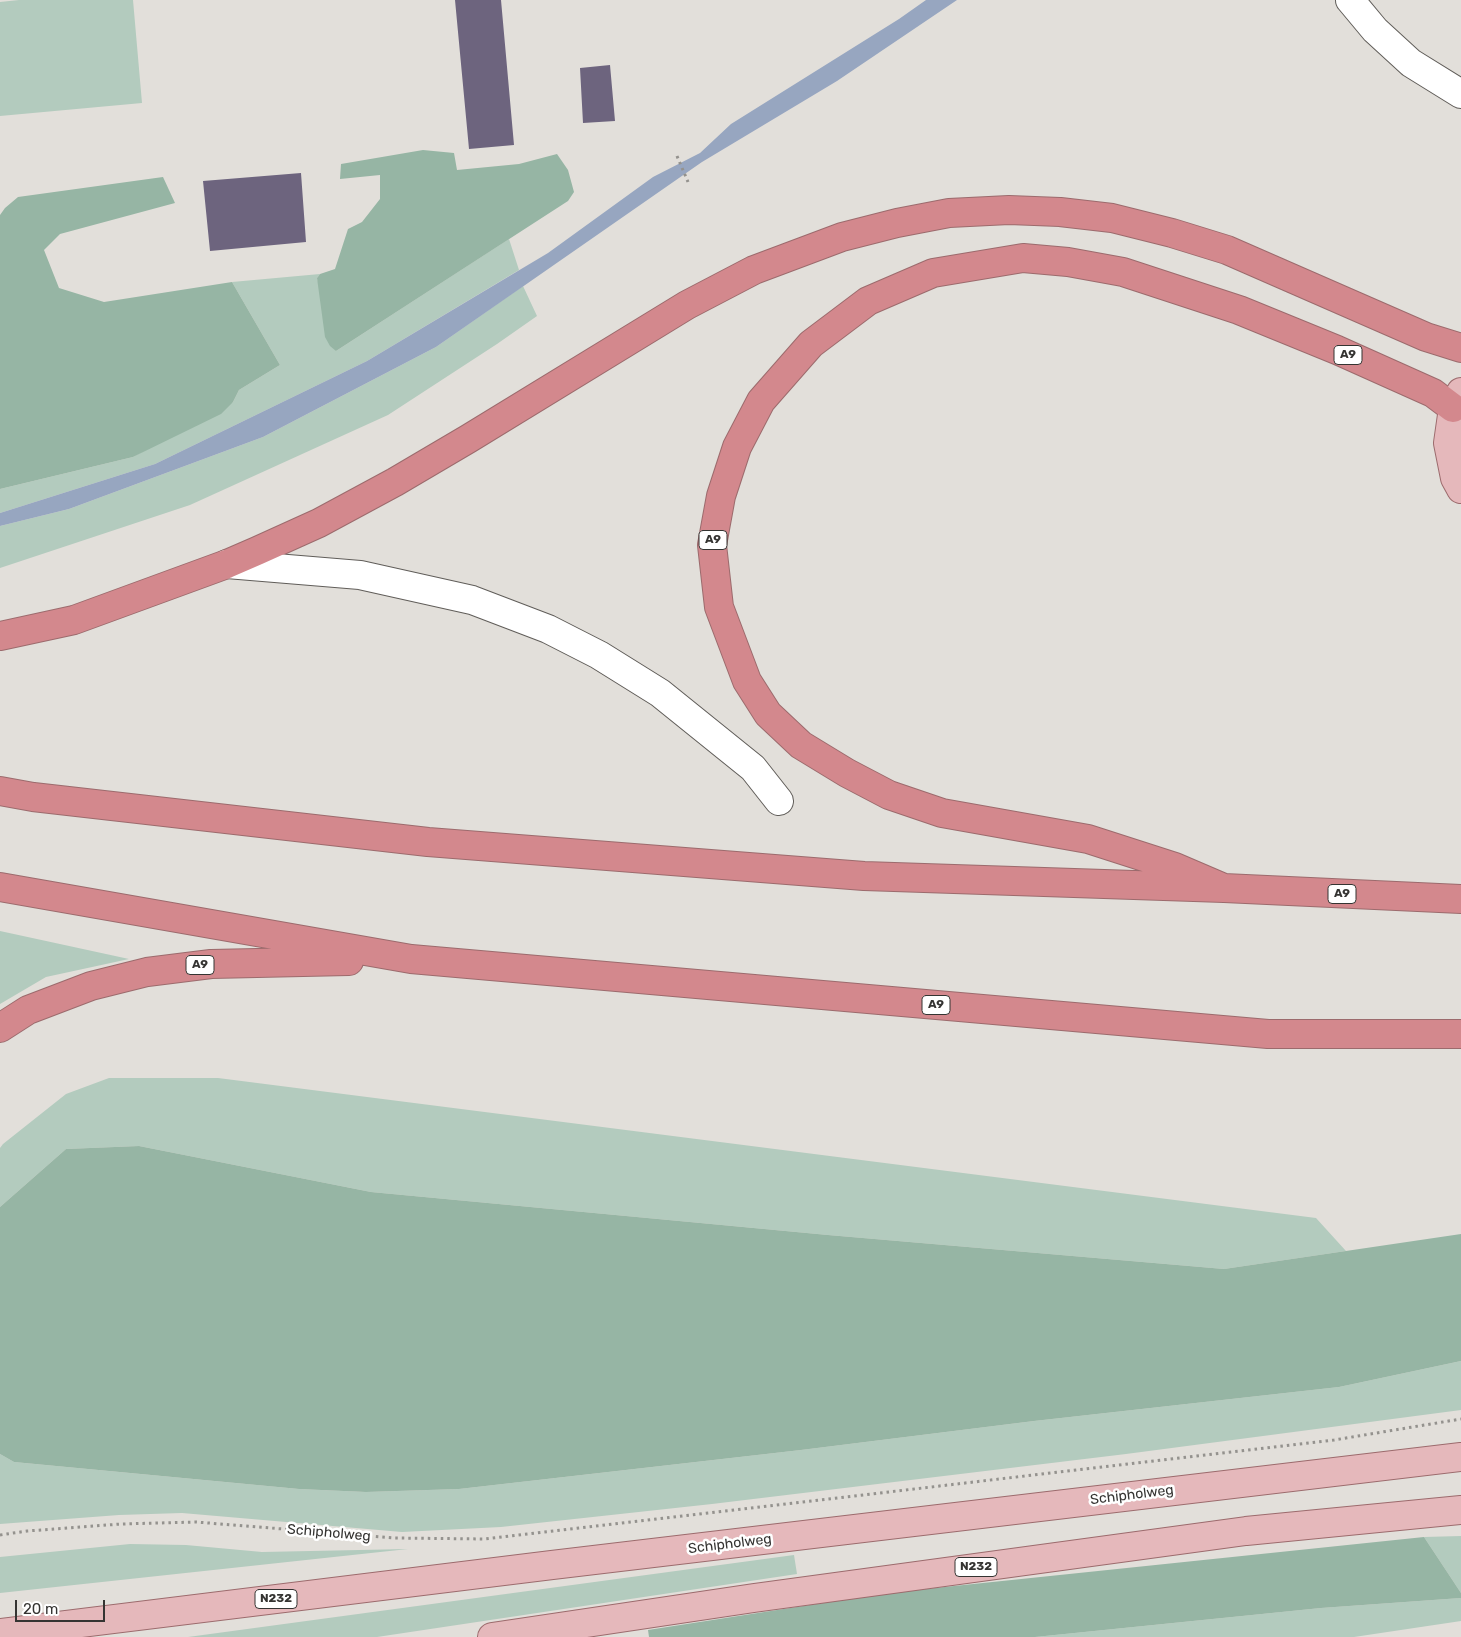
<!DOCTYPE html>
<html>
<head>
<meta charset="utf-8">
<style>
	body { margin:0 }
	#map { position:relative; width:1461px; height:1637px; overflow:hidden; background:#e2dfda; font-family:Rubik,sans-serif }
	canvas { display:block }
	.scale { position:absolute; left:15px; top:1600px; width:90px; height:22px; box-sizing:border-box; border:2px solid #353432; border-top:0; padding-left:6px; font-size:15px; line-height:18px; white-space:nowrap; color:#353432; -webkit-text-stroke:4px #fff; paint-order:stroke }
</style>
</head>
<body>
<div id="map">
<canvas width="1461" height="1637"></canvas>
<div class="scale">20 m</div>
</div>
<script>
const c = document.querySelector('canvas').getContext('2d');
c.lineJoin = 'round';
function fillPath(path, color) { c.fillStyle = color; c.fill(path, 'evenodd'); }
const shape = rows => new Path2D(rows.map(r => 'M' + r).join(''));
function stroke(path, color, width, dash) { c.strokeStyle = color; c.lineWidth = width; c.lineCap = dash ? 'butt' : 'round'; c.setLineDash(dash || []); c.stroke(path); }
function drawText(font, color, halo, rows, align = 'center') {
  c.font = font + ' Rubik,sans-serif'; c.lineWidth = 5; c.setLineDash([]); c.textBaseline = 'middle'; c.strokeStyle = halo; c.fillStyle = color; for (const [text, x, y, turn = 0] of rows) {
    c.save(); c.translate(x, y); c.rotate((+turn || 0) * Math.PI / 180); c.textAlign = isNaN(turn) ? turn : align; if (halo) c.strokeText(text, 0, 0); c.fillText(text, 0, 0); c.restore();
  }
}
const green = shape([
	[19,0,133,0,142,103,0,116,0,2],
	[509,239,519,270,367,361,155,464,0,513,0,489,133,457,233,402,239,390,280,365,232,282,320,274,317,278,336,351],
	[523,286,537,316,497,344,388,415,190,505,0,568,0,526,69,509,263,437,436,347],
	[0,931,129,959,46,977,0,1004],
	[109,1078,218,1078,1316,1218,1346,1251,1224,1269,828,1235,371,1192,139,1146,66,1149,0,1207,0,1148,3,1144,66,1094],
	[1461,1361,1461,1410,1126,1454,712,1504,501,1527,402,1532,182,1513,119,1515,0,1524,0,1454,14,1462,299,1489,366,1492,459,1489,801,1450,1034,1421,1339,1387],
	[1461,1536,1461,1593,1424,1537],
	[130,1544,186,1545,262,1552,408,1549,0,1593,0,1557],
	[794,1555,797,1574,377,1637,188,1637],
	[1461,1598,1461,1621,1354,1637,1035,1637,1321,1608]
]);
const forest = shape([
	[423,150,454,153,457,170,519,164,557,154,568,170,574,192,568,201,336,351,330,346,325,337,317,278,320,274,335,269,348,229,362,222,380,199,380,175,340,179,341,164],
	[163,177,175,203,60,234,44,250,59,288,104,302,232,282,280,365,239,390,233,402,221,414,133,457,0,489,0,215,5,208,18,197],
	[139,1146,371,1192,828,1235,1224,1269,1461,1234,1461,1361,1339,1387,1034,1421,801,1450,459,1489,366,1492,299,1489,14,1462,0,1454,0,1207,66,1149],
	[1424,1537,1461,1593,1461,1598,1321,1608,1035,1637,649,1637,648,1630,887,1593]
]);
const water = shape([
	[926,0,957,0,837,81,702,162,436,347,263,437,69,509,0,526,0,513,155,464,367,361,548,253,653,177,700,153,731,124,899,19]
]);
const building = shape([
	[455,0,501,0,514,145,469,149],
	[610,65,615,121,583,123,580,68],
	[301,173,306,242,210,251,203,181]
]);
const path = shape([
	[677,156,688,182],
	[0,1535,27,1531,121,1524,196,1522,395,1538,485,1539,1334,1440,1461,1419]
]);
const minor = shape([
	[1350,0,1375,30,1411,63,1461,94],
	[227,564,360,575,472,600,548,629,599,655,660,693,753,768,779,801]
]);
const major = shape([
	[1461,392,1453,408,1448,443,1455,478,1461,489],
	[0,1633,552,1565,1461,1457],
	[492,1637,754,1598,1246,1531,1461,1510]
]);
const highway = shape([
	[0,636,74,620,227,564,257,551,319,523,395,482,468,439,687,305,754,270,842,237,897,223,949,213,1009,210,1060,212,1112,218,1172,233,1227,250,1426,337,1461,348],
	[0,791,33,797,428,842,864,876,1224,888,1461,899],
	[0,887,411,959,1268,1034,1461,1034],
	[1224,888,1175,867,1088,839,942,813,889,795,847,773,801,745,768,714,747,681,719,607,712,545,721,496,737,447,761,401,811,344,868,301,933,273,1023,258,1068,262,1123,272,1239,310,1337,350,1433,393,1453,408],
	[0,1028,28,1010,91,986,147,972,211,964,349,961]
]);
const shields = [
	[1348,355,28],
	[713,540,28],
	[1342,894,28],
	[200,965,28],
	[936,1005,28],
	[976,1567,42],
	[276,1599,42]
];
const shieldNames = [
	["A9",1348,355],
	["A9",713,540],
	["A9",1342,894],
	["A9",200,965],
	["A9",936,1005],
	["N232",976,1567],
	["N232",276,1599]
];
const streetNames = [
	["Schipholweg",1132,1495,-7],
	["Schipholweg",329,1533,5],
	["Schipholweg",730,1544,-7]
];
fillPath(green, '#b3cbbe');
fillPath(forest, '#96b5a4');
fillPath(water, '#97a6c0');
fillPath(building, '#6d647e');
stroke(minor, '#605d59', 30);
stroke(major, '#9c6b6d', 30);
stroke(highway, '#9c6b6d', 30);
stroke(path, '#94928e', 3, [2.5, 4]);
stroke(minor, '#fff', 28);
stroke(major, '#e5b8bb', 28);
stroke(highway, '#d3888d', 28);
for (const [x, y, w] of shields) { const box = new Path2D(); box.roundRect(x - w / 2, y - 9.5, w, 19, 4); c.fillStyle = '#fff'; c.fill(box); stroke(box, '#353432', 1); }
drawText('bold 12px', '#353432', null, shieldNames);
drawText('14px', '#353432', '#fff', streetNames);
</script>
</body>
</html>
